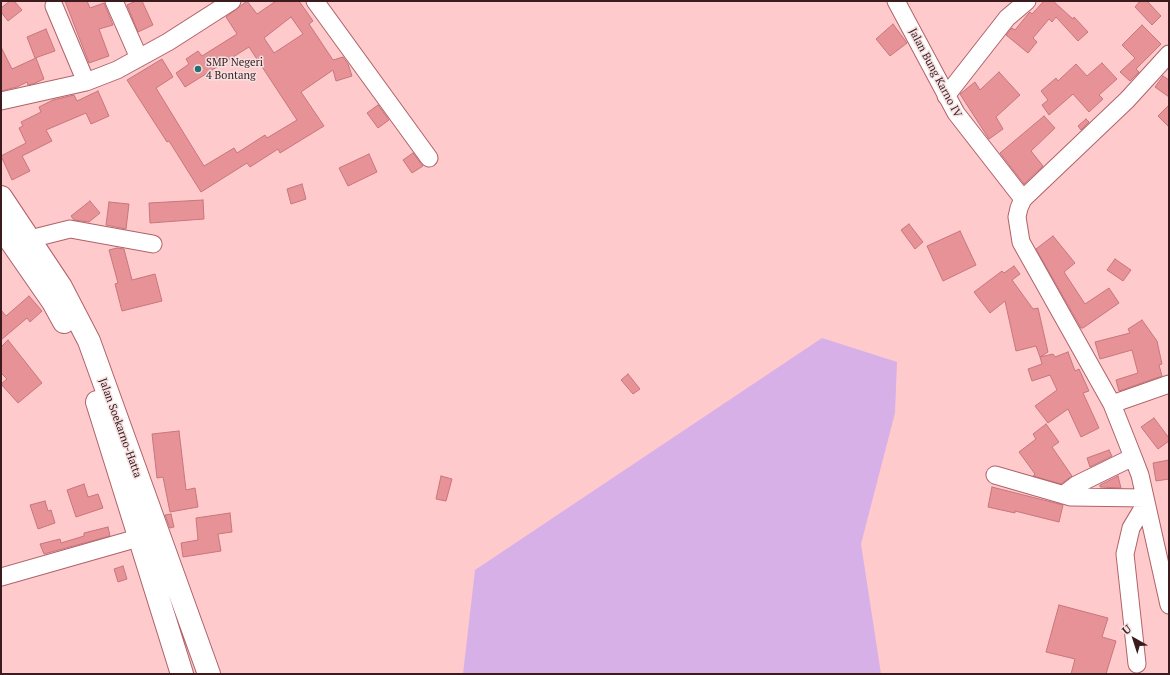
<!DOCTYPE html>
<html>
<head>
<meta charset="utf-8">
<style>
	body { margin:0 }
	#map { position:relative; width:1170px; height:675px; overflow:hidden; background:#ffcacc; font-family:"PT Serif",serif }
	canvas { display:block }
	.frame { position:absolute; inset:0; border:2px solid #3b1b1d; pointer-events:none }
	.north { position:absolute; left:1114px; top:619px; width:40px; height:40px; -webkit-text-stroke:3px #f4e1e2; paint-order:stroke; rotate:321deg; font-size:11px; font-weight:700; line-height:16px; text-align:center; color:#3b1b1d }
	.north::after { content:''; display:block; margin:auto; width:14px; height:18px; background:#3b1b1d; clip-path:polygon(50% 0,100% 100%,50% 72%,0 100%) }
</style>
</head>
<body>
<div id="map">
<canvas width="1170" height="675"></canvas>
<div class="frame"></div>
<div class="north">U</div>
</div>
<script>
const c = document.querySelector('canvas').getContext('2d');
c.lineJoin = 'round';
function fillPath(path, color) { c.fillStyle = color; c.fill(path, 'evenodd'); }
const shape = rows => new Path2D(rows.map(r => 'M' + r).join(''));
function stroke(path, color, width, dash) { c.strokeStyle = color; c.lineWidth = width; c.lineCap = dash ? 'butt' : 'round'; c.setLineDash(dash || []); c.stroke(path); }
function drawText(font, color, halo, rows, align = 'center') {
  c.font = font + ' "PT Serif",serif'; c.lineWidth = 3; c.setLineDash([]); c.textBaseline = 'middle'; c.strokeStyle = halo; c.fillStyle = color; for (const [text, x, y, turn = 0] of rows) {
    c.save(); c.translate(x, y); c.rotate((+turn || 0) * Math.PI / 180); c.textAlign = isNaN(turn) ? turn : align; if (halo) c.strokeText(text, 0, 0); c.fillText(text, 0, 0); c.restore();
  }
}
const water = shape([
	[822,338,897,362,895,413,861,544,881,674,463,674,475,570]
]);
const building = shape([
	[10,1,14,1,22,10,8,21,1,12,1,8,10,1],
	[65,1,87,1,90,8,104,3,113,25,99,29,109,56,89,63,65,1],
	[136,1,142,1,153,25,138,32,127,5,136,1],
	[247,1,257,14,276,1,299,1,313,21,309,24,333,60,343,57,348,64,352,76,336,81,333,70,301,92,324,126,280,153,278,149,250,167,247,163,201,192,169,141,167,142,127,80,162,59,173,77,156,88,204,166,234,148,237,153,265,135,267,138,297,120,249,47,185,87,176,73,189,64,186,59,198,51,202,56,237,34,226,17,247,1],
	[291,17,303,34,274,53,264,38,291,17],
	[1044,1,1053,1,1073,19,1074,17,1088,32,1078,41,1056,17,1052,22,1049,19,1033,38,1037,42,1028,53,1006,35,1012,28,1015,30,1028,14,1030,12,1032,14,1044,1],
	[1140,1,1147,1,1161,16,1152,25,1135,7,1140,1],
	[893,24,907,43,890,56,876,39,893,24],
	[1142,25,1161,44,1136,69,1139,72,1130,81,1120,72,1135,58,1122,45,1142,25],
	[46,29,55,51,35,58,27,37,46,29],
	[1,47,12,69,36,58,44,79,33,84,28,85,27,82,17,87,1,91,1,47],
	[1102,63,1117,79,1099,95,1103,99,1089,112,1073,94,1049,115,1042,105,1048,100,1041,91,1056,78,1058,81,1076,64,1087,76,1102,63],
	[999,72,1020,95,996,117,1003,129,989,139,960,94,975,82,980,90,999,72],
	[1163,76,1169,80,1169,97,1155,87,1163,76],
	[98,91,109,116,91,124,86,113,46,130,52,141,22,156,30,171,12,180,1,156,26,143,19,128,23,126,21,122,41,112,39,107,53,100,74,95,77,101,98,91],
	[378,105,389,120,378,128,367,113,378,105],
	[1169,105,1169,127,1158,116,1169,105],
	[1044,116,1055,128,1031,151,1043,166,1024,184,1000,153,1044,116],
	[1086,119,1089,122,1081,130,1078,126,1086,119],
	[413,153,423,166,412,173,403,160,413,153],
	[369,154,377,172,348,186,339,168,369,154],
	[302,184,306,199,291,204,287,189,302,184],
	[203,200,204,219,150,223,149,203,203,200],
	[90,201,100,213,89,222,74,220,71,216,90,201],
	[109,202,129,204,126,229,106,225,109,202],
	[909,224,923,242,915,249,901,230,909,224],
	[960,231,976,265,943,281,927,246,960,231],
	[1053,236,1075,263,1064,272,1085,304,1109,288,1119,303,1083,328,1081,328,1036,249,1053,236],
	[117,248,124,249,132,280,155,274,162,301,122,311,115,284,118,283,109,250,117,248],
	[1115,259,1131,270,1123,281,1107,270,1115,259],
	[1014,266,1020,274,1012,280,1033,309,1038,308,1048,352,1040,357,1036,346,1016,351,1005,301,990,313,974,292,1002,271,1004,273,1014,266],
	[29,296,42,311,30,322,27,318,1,340,1,310,6,316,29,296],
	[1142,320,1157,341,1162,364,1159,365,1162,376,1119,391,1116,380,1138,373,1132,350,1100,359,1095,342,1130,333,1128,329,1142,320],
	[8,340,42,383,18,403,1,384,7,379,1,373,1,347,8,340],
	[1068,352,1075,371,1079,369,1089,391,1083,393,1099,428,1081,437,1068,409,1048,423,1035,406,1057,390,1050,375,1032,381,1028,369,1042,364,1040,357,1053,354,1055,357,1068,352],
	[628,374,640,389,633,394,621,380,628,374],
	[1154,418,1169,438,1169,441,1158,449,1141,427,1154,418],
	[1046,424,1059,442,1052,447,1072,476,1061,484,1033,476,1035,474,1019,452,1036,439,1033,434,1046,424],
	[179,431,186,490,195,488,198,507,170,512,163,477,157,478,152,434,179,431],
	[1109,450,1112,456,1090,467,1087,458,1109,450],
	[1169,460,1169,479,1156,481,1153,463,1169,460],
	[441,476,452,479,446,501,436,499,441,476],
	[1118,476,1121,488,1100,487,1100,485,1118,476],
	[84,484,88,497,98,494,103,508,76,517,67,490,84,484],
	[992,487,1063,505,1059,522,1015,511,1015,513,988,507,992,487],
	[45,501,48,511,51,510,55,523,38,529,30,505,45,501],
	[230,513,232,532,218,534,221,551,183,557,181,543,198,540,196,518,230,513],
	[171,514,174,527,170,528,165,515,171,514],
	[108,527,110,536,44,554,40,544,60,539,61,543,84,536,84,533,108,527],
	[123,566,127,579,118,582,114,569,123,566],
	[1059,605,1108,618,1102,637,1116,641,1106,674,1071,674,1075,659,1046,652,1059,605]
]);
const minor = shape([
	[114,1,139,58],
	[315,1,429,158],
	[896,1,956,113,1023,199],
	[54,6,86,82],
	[1169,54,1127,100,1023,199,1019,208,1017,217,1021,242,1112,404,1133,457,1140,475,1169,605],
	[946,96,1007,18,1027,1],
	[1,101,86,82,117,70,168,42,232,1],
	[30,239,70,229,153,244],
	[1112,404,1169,384],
	[995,475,1071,497,1145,498],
	[1063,495,1076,485,1133,457],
	[1,577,138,538],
	[1137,664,1125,554,1131,528,1146,503]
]);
const major = shape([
	[1,197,61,287,89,341,209,674],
	[1,227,53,302,64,322],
	[97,402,182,674]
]);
const markers = [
	[198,69,4,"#246f70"]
];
const poiNames = [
	["SMP Negeri",206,63],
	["4 Bontang",206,76]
];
const streetNames = [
	["Jalan Bung Karno IV",935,73,62],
	["Jalan Soekarno-Hatta",120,428,70]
];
fillPath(water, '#d7b0e8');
fillPath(building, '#e69297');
stroke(building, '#c7767c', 1);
stroke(minor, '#b06268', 19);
stroke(major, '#b06268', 24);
stroke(minor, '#fff', 17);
stroke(major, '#fff', 22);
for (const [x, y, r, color] of markers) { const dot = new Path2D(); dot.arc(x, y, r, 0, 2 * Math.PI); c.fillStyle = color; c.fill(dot); stroke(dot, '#f4e1e2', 1.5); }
drawText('11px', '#3b1b1d', '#f4e1e2', poiNames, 'left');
drawText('11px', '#3b1b1d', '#f4e1e2', streetNames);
</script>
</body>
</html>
